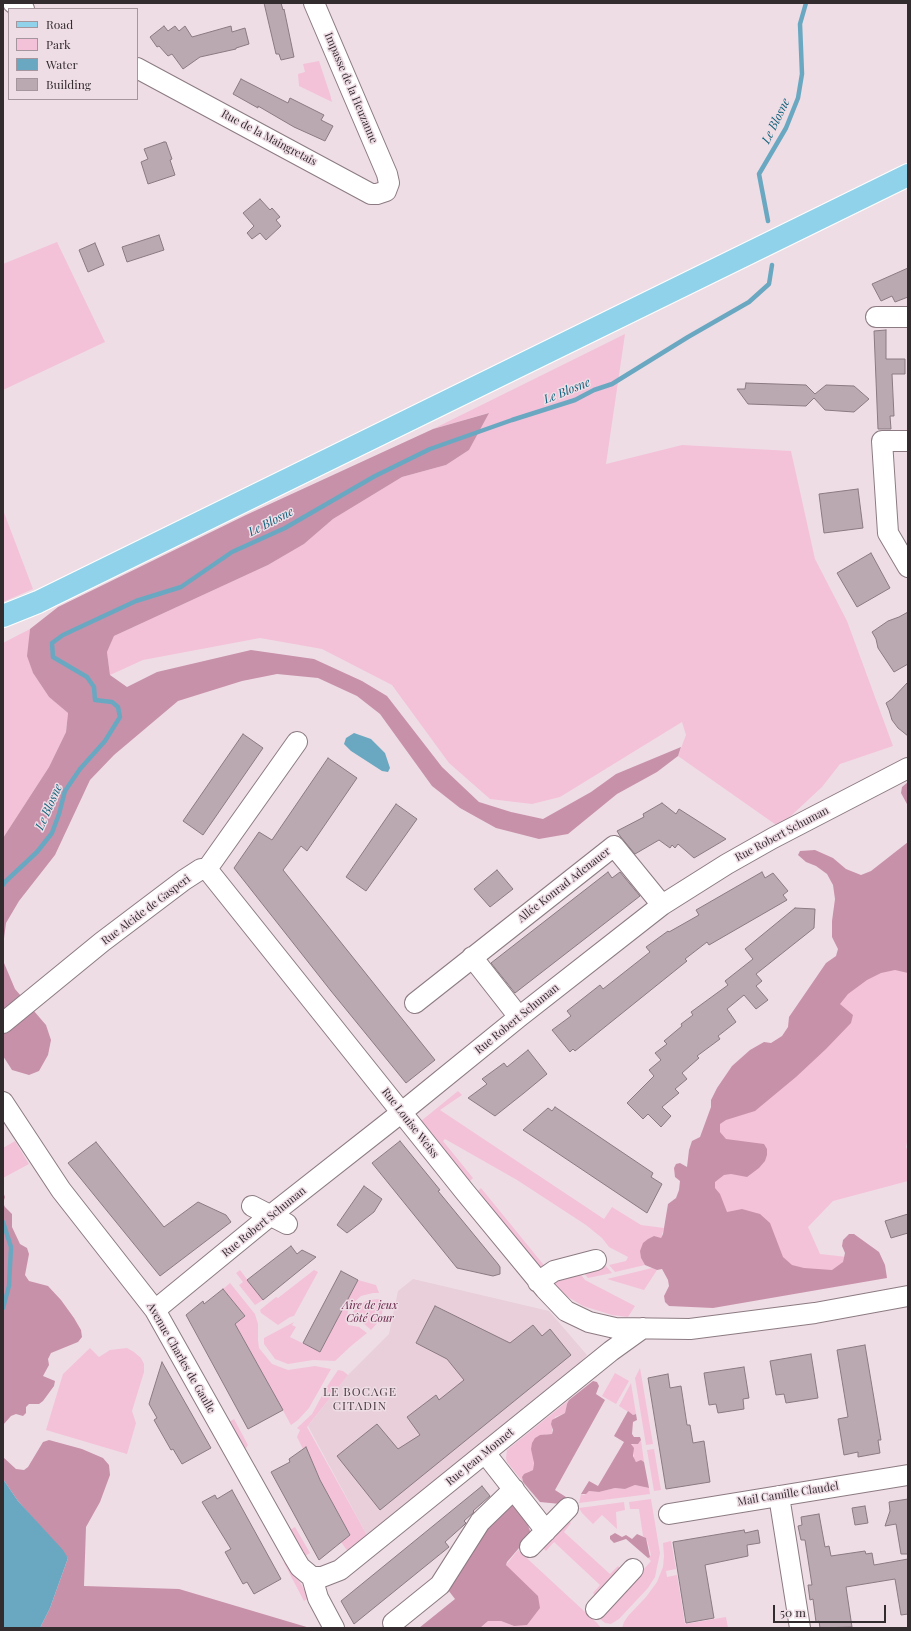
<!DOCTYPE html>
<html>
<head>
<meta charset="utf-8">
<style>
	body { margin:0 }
	#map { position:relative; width:911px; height:1631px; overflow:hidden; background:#efdde5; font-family:"Playfair Display",serif }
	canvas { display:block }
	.frame { position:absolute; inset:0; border:4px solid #332c2f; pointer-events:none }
	.legend { position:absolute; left:8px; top:8px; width:130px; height:92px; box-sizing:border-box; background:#efdde5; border:1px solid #a4969c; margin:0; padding:5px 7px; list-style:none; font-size:12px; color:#332c2f }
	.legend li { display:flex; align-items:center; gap:8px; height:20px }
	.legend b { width:20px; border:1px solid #a4969c }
	.scale { position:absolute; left:773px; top:1605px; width:113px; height:18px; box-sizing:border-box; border:2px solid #332c2f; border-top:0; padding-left:5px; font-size:12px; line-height:14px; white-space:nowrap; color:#332c2f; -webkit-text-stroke:3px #efdde5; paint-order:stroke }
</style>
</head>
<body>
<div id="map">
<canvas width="911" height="1631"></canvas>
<div class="frame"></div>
<ul class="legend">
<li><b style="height:5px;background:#91d2eb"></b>Road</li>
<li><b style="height:11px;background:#f3c2d8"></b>Park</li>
<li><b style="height:11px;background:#6aa8c2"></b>Water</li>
<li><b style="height:11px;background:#bba9b1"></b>Building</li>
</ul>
<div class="scale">50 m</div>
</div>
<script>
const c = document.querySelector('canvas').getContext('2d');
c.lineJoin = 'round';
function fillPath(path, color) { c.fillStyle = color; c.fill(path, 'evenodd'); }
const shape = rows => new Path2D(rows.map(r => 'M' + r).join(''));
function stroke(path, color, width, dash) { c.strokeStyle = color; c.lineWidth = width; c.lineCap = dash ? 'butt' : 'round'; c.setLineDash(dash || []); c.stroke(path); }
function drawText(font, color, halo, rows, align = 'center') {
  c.font = font + ' "Playfair Display",serif'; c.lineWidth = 3; c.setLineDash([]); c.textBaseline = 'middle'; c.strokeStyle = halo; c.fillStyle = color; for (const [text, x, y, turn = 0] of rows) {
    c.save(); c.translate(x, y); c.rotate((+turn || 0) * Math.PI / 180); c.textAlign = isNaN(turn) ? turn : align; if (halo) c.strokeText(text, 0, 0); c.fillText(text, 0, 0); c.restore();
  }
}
const built = shape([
	[413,1279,549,1311,587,1355,577,1366,368,1537,308,1426,348,1375,389,1334,398,1291]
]);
const green = shape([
	[319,61,330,94,332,102,299,86,298,74,305,72,303,64],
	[57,242,105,342,3,390,3,264],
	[625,334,606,464,682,445,791,451,815,559,847,621,893,746,840,764,822,787,779,827,678,756,686,735,682,722,560,797,532,804,490,799,449,763,392,685,322,649,260,638,143,660,110,675,107,652,114,636,268,565,304,544,333,519,402,477,446,465,469,450,488,413,433,429],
	[3,510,33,589,3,602],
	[30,629,28,656,33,673,49,697,68,713,66,732,49,767,3,838,3,643],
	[908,951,908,1138,906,1147,908,1151,908,1181,833,1201,808,1227,820,1254,856,1258,858,1273,732,1299,706,1172,719,1120,821,1009],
	[458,1091,462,1095,440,1110,604,1219,612,1207,641,1225,664,1228,661,1238,641,1258,645,1265,615,1272,609,1265,626,1261,628,1257,609,1247,602,1238,586,1225,517,1180,445,1139,443,1141,473,1178,469,1182,421,1121],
	[15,1141,29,1164,3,1178,3,1148],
	[481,1188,547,1269,543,1272,477,1192],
	[606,1266,612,1273,588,1278,582,1271],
	[652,1268,657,1270,644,1290,607,1279],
	[240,1270,263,1300,255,1305,239,1285,243,1282,236,1273],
	[314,1270,318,1272,294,1316,290,1317,278,1325,261,1313,260,1310,276,1297,278,1298],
	[579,1272,585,1280,635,1306,628,1317,612,1315,583,1306,563,1294,552,1282],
	[358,1280,376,1285,379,1293,373,1293,361,1296,351,1305,348,1311,347,1319,348,1325,359,1327,367,1333,351,1346,335,1361,313,1360,288,1364,275,1359,264,1344,264,1338,294,1322,292,1325,296,1327,290,1337,320,1352],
	[230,1283,255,1314,258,1324,258,1340,259,1348,272,1364,288,1370,315,1366,331,1369,309,1408,298,1420,291,1425,235,1324,245,1316,223,1289],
	[380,1299,383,1308,382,1314,380,1320,371,1330,362,1322,353,1321,353,1312,356,1307,368,1300],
	[90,1348,99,1357,110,1350,127,1348,134,1352,141,1358,144,1364,144,1372,132,1411,136,1423,127,1454,46,1430,63,1374],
	[640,1368,653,1444,646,1445,635,1378],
	[338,1370,343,1371,348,1375,307,1427,368,1537,349,1553,341,1542,350,1535,320,1480,306,1447,303,1449,297,1437,300,1430,297,1428,312,1414,326,1388],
	[615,1373,629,1381,616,1404,602,1396],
	[631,1383,636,1414,633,1415,619,1406],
	[569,1400,567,1404,565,1413,555,1417,552,1428,552,1434,546,1434,534,1457,533,1470,528,1472,522,1477,523,1482,507,1462,506,1458,507,1450],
	[234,1419,248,1445,246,1448,243,1449,229,1422],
	[641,1440,644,1462,638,1461,636,1462,634,1459,634,1454,631,1445,640,1442],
	[654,1449,661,1490,654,1491,647,1450],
	[635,1485,649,1488,650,1494,579,1503,581,1494,584,1495,589,1491,599,1492,615,1488,625,1489],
	[651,1499,660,1553,655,1577,648,1588,619,1619,611,1624,605,1623,600,1619,651,1561,648,1558,651,1555,647,1540,643,1536,639,1509,630,1509,629,1502],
	[624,1502,625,1510,616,1512,617,1529,602,1515,593,1524,582,1513,579,1508],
	[568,1520,571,1523,564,1532,610,1574,618,1566,621,1569,596,1596,593,1593,600,1585,554,1542,546,1551,542,1547],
	[295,1527,310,1553,303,1557,288,1531],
	[671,1541,676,1569,666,1571,667,1577,677,1575,685,1624,726,1617,728,1628,622,1628,624,1622,628,1616,646,1597,657,1582,663,1567,664,1556,663,1543],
	[518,1550,597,1623,601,1628,480,1628,488,1621,501,1621,514,1626,508,1568,506,1565],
	[288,1561,309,1598,304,1601,284,1563]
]);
const forest = shape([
	[489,413,469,450,446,465,402,477,333,519,304,544,268,565,114,636,107,652,110,675,127,687,157,672,251,650,314,659,362,681,387,696,442,767,479,802,511,812,543,819,591,792,616,774,681,747,678,756,657,772,617,794,568,834,539,839,496,828,460,808,432,786,380,714,357,696,318,678,277,674,242,681,178,701,114,755,90,780,55,855,19,901,6,923,3,946,4,963,15,989,46,1025,51,1040,48,1055,39,1071,29,1075,12,1070,3,1056,3,838,49,767,66,732,68,713,49,697,33,673,27,656,30,629,58,607,246,515,433,429],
	[908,782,908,806,901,793,902,787],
	[908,842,908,973,895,970,881,973,867,980,848,994,840,1004,853,1015,851,1023,826,1049,796,1077,755,1111,726,1120,720,1124,720,1132,726,1139,764,1144,767,1149,767,1155,765,1161,759,1168,747,1177,731,1174,724,1175,715,1182,715,1188,720,1194,727,1212,742,1209,760,1214,770,1223,783,1257,792,1265,804,1268,832,1270,843,1262,845,1253,842,1246,843,1240,849,1234,854,1234,879,1252,885,1265,887,1278,713,1308,669,1306,665,1302,664,1296,669,1286,668,1280,662,1269,657,1270,645,1265,641,1258,640,1251,643,1243,648,1239,654,1236,661,1238,663,1234,668,1204,676,1198,679,1190,680,1181,675,1177,674,1168,676,1164,680,1163,687,1167,689,1150,692,1141,700,1137,711,1107,711,1100,717,1088,732,1066,750,1050,764,1042,771,1043,782,1036,788,1027,789,1017,826,963,836,956,838,949,832,937,832,921,835,899,833,885,827,874,816,866,806,862,798,855,800,851,815,850,833,858,846,869,861,875,871,871],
	[3,1192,5,1197,3,1203,5,1207,12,1214,12,1227,20,1244,27,1248,29,1254,25,1275,29,1281,48,1286,61,1300,74,1318,81,1330,82,1337,78,1342,51,1353,48,1359,49,1365,43,1376,55,1381,54,1386,43,1401,39,1404,29,1404,26,1407,26,1413,23,1416,16,1414,11,1416,3,1425],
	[593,1381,597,1382,599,1386,596,1394,605,1400,555,1490,566,1497,560,1504,540,1502,523,1482,522,1477,524,1474,533,1470,534,1463,531,1449,532,1443,535,1438,540,1435,552,1434,553,1430,551,1424,552,1420,565,1413,567,1404,569,1400],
	[628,1411,633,1415,636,1414,637,1420,633,1422,632,1434,634,1437,640,1437,641,1440,638,1444,631,1444,634,1448,633,1456,636,1462,641,1460,644,1462,649,1488,635,1485,625,1489,615,1488,599,1492,589,1491,586,1494,581,1494,589,1481,598,1486,624,1442,614,1436],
	[49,1440,82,1449,103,1458,109,1465,110,1475,100,1502,86,1527,84,1586,179,1589,310,1628,40,1628,50,1608,68,1558,18,1501,3,1479,3,1457,16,1469,24,1470,28,1467,43,1442],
	[512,1502,526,1519,531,1534,507,1562,506,1565,538,1596,540,1608,527,1625,514,1626,501,1621,488,1621,480,1628,419,1628,455,1599,445,1586,484,1525],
	[615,1533,622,1537,626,1535,632,1539,637,1534,646,1538,650,1557,648,1558,626,1539,614,1543,610,1539,610,1536]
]);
const water = shape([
	[354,733,371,739,385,753,390,768,388,772,382,771,351,751,344,744,346,738],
	[3,1479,18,1501,63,1550,68,1558,50,1608,40,1628,3,1628]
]);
const stream = shape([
	[768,221,759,174,786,128,798,98,802,74,800,24,806,3],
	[3,885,6,881,37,852,52,833,59,814,65,791,80,769,105,741,120,717,118,707,112,702,95,700,94,687,87,677,53,657,52,643,63,635,136,601,181,587,232,552,285,528,375,476,430,449,512,420,575,400,594,390,612,384,688,337,749,302,769,284,772,265],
	[3,1222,11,1247,9,1286,3,1308]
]);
const building = shape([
	[264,3,281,3,283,10,284,9,294,57,281,60,279,54,276,54,264,3],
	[164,26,168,31,175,26,179,31,185,26,192,37,231,26,232,32,245,28,249,44,236,48,236,49,200,57,183,69,172,54,168,56,159,46,157,47,150,37,164,26],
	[241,79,288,103,290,98,324,115,321,120,333,126,325,141,294,127,258,106,258,108,233,94,241,79],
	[164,142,166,142,172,159,170,160,175,175,148,184,141,162,148,159,144,149,164,142],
	[260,199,270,210,272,208,280,217,276,220,281,226,266,240,260,233,252,239,247,233,254,226,243,213,260,199],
	[159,235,164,250,127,262,122,247,159,235],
	[95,243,104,265,88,272,79,250,95,243],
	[908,268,908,297,895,302,892,296,881,301,872,284,908,268],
	[886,330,886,359,905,359,905,374,892,374,894,416,890,416,891,429,878,429,874,331,886,330],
	[746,383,806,385,815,394,826,385,854,386,869,399,854,412,825,410,814,398,806,406,748,404,737,389,745,389,746,383],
	[858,489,863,528,824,533,819,494,858,489],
	[871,553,890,588,857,607,837,573,871,553],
	[908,612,908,664,894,672,878,648,876,639,872,632,888,621,899,617,908,612],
	[908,682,908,736,898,728,892,720,889,710,886,703,892,699,908,682],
	[243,734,263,748,203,835,183,821,243,734],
	[328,758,357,778,307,851,301,846,283,870,435,1060,406,1083,331,991,234,868,259,832,272,840,328,758],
	[662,803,676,814,679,809,726,839,694,858,678,844,675,848,672,845,670,848,659,840,635,854,620,836,617,831,644,817,643,814,662,803],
	[396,804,417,819,366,891,346,877,396,804],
	[497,870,513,889,490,907,474,889,497,870],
	[608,872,612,878,620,872,640,896,515,993,491,963,608,872],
	[762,872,765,878,773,873,788,891,783,895,787,900,709,945,707,942,685,959,687,961,575,1051,573,1049,570,1052,552,1030,571,1016,567,1011,600,985,603,989,650,952,646,947,668,931,669,932,699,915,696,910,762,872],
	[795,908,815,909,814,928,756,974,762,981,756,986,768,1000,756,1009,744,995,727,1009,736,1022,718,1036,720,1039,697,1056,699,1058,682,1073,687,1079,675,1089,679,1093,662,1107,671,1116,661,1127,648,1114,643,1119,627,1103,654,1076,649,1070,661,1060,655,1053,667,1044,664,1041,682,1026,681,1024,693,1015,691,1012,728,985,725,981,753,959,745,949,795,908],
	[528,1050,547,1074,524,1093,495,1116,468,1098,487,1084,482,1079,504,1063,507,1067,528,1050],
	[555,1107,653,1173,651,1177,662,1184,647,1213,523,1130,548,1108,552,1111,555,1107],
	[400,1141,440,1190,438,1191,498,1264,500,1267,500,1274,493,1276,457,1268,372,1163,400,1141],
	[96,1142,164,1227,198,1202,226,1215,231,1222,160,1276,68,1163,96,1142],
	[364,1186,382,1199,374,1212,347,1233,337,1225,364,1186],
	[908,1214,908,1233,891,1238,885,1221,908,1214],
	[291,1246,297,1254,302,1250,316,1257,263,1300,247,1280,291,1246],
	[341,1271,358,1280,320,1352,303,1343,341,1271],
	[223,1289,245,1316,235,1324,283,1410,248,1429,186,1315,203,1301,204,1304,223,1289],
	[435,1306,510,1343,533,1325,542,1336,550,1329,571,1355,380,1510,337,1456,377,1424,398,1449,420,1435,407,1417,436,1395,439,1400,464,1380,447,1359,416,1343,435,1306],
	[865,1345,881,1440,878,1440,880,1453,858,1457,858,1452,844,1455,838,1419,848,1417,837,1350,865,1345],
	[811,1354,818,1398,786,1403,784,1394,776,1395,770,1361,811,1354],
	[162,1362,211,1448,182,1464,173,1449,171,1450,154,1420,157,1418,149,1404,162,1362],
	[744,1367,749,1398,743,1399,744,1409,718,1413,716,1404,709,1405,704,1373,744,1367],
	[668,1374,670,1388,681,1386,687,1425,690,1425,693,1443,704,1441,710,1482,666,1489,648,1378,668,1374],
	[306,1447,320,1480,350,1535,319,1560,271,1472,290,1462,289,1459,306,1447],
	[482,1486,490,1496,473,1511,474,1512,464,1521,466,1523,464,1525,445,1542,449,1547,354,1624,341,1601,482,1486],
	[232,1490,281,1579,254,1594,247,1582,243,1584,225,1552,231,1549,202,1502,215,1495,217,1499,232,1490],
	[908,1499,908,1554,901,1554,896,1524,885,1526,890,1511,889,1502,908,1499],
	[865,1506,868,1523,855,1525,852,1508,865,1506],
	[819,1514,825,1547,829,1546,831,1556,865,1551,866,1554,872,1553,874,1565,908,1559,908,1614,901,1615,895,1579,846,1587,852,1627,820,1628,819,1621,816,1622,813,1599,810,1600,808,1585,812,1585,805,1540,801,1540,798,1526,802,1525,801,1517,819,1514],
	[744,1530,745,1533,758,1530,760,1543,747,1545,748,1556,705,1565,714,1618,686,1623,673,1542,744,1530]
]);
const minor = shape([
	[13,3,24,9],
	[137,68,371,194,377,194,386,191,389,183,387,174,314,3],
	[876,317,908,317],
	[908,441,882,441,888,533,908,567],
	[207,869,465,1192,545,1289,566,1311,589,1322,615,1328,690,1329,815,1313,908,1296],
	[472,957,519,1017],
	[415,1003,614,846,662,905],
	[3,1023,102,942,184,880,201,869,207,869,297,742],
	[3,1102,61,1190,155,1310,294,1557,300,1567,312,1577,318,1598,334,1628],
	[252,1206,287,1224],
	[538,1282,554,1271,596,1260],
	[155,1310,271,1215,402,1112,519,1017,662,905,727,864,773,838,908,768],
	[485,1453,546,1531],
	[779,1496,800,1628],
	[669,1514,908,1475],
	[530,1547,568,1508],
	[312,1577,322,1577,340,1570,611,1351,643,1328],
	[596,1609,633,1569],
	[393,1623,440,1585,480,1522,514,1489]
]);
const major = shape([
	[3,616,38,602,908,175]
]);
const streetNames = [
	["Impasse de la Heuzanne",351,88,67],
	["Rue de la Maingretais",269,138,28],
	["Rue Robert Schuman",782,834,-28],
	["Allée Konrad Adenauer",564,885,-38],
	["Rue Alcide de Gasperi",146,910,-37],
	["Rue Robert Schuman",517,1019,-39],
	["Rue Louise Weiss",410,1123,52],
	["Rue Robert Schuman",264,1222,-39],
	["Avenue Charles de Gaulle",181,1358,60],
	["Rue Jean Monnet",480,1457,-39],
	["Mail Camille Claudel",788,1494,-9]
];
const parkNames = [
	["Aire de jeux",370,1306],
	["Côté Cour",370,1319]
];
const waterNames = [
	["Le Blosne",776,121,-64],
	["Le Blosne",567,391,-22],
	["Le Blosne",271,522,-27],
	["Le Blosne",49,807,-66]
];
const neighbourhoodNames = [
	["LE BOCAGE",360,1392],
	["CITADIN",360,1406]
];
fillPath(built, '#e8cfda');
fillPath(green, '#f3c2d8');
fillPath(forest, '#c891aa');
fillPath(water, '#6aa8c2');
stroke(stream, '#6aa8c2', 4.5);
fillPath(building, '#bba9b1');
stroke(building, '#8a7a81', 1);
stroke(minor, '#8c7b82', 22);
stroke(major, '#fff', 24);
stroke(minor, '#fff', 20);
stroke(major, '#91d2eb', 22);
drawText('11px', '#332c2f', '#efdde5', streetNames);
drawText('italic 11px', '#611f43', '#efdde5', parkNames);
drawText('italic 12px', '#0e607b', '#efdde5', waterNames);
c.letterSpacing = '1px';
drawText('12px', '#4b3d43', '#efdde5', neighbourhoodNames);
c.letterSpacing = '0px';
</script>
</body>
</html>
